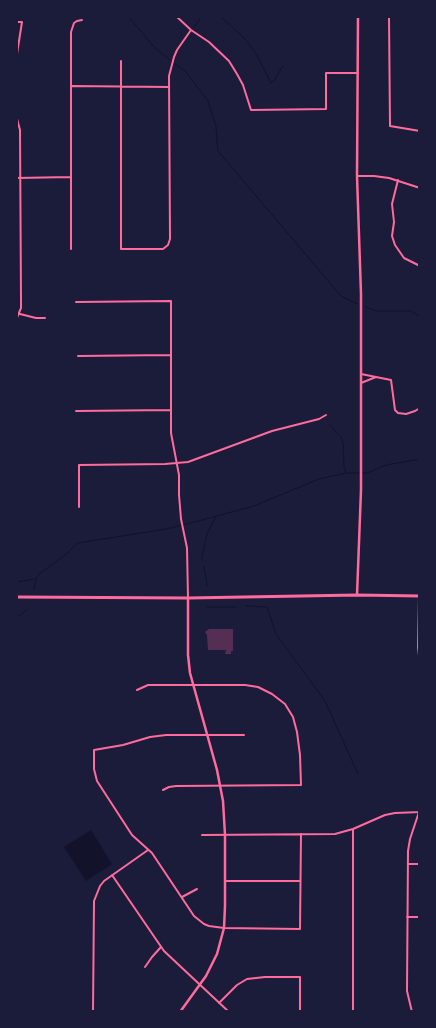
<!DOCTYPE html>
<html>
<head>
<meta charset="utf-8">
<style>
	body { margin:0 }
	#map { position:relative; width:436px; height:1028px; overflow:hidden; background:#1b1b3a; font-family:"DejaVu Sans",sans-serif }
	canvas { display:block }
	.frame { position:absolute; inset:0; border:18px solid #1b1b3a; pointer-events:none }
</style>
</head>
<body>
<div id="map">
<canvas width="436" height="1028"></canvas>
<div class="frame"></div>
</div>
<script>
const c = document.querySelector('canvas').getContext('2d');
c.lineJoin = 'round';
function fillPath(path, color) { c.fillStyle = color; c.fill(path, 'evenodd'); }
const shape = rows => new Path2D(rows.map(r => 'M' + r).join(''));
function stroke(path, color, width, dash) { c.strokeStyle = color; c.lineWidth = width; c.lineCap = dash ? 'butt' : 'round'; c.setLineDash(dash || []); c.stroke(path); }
const water = shape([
	[91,830,112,864,86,881,64,847]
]);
const stream = shape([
	[128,16,155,48,170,60],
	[220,16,242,36,253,49,259,59,271,83,274,81,283,66],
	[194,27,202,16],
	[175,64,185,71,208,101,216,126,218,151,341,296,357,304],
	[366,307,376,311,411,311,420,317],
	[329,424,341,437,343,443,344,466,346,473],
	[202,560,202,557,206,538,208,532,216,516],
	[204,567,207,585],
	[16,582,36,579,39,574,64,556,78,543,166,529,202,520,254,506,319,479,346,473,367,473,386,465,420,459],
	[34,589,36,580],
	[246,606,267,607,276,634,325,701,358,774],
	[207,607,236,607],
	[16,615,20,616,27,609]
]);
const building = shape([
	[209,629,233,629,233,651,231,651,231,654,225,654,226,650,208,650,207,635,205,632]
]);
const minor = shape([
	[176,16,191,30,209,42,229,61,237,74,243,85,251,110,326,109,326,73,357,73],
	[389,16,390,126,420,131],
	[16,22,22,22,16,60],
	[121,61,121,249,163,249,168,245,170,239,169,76,174,57,177,50,191,30],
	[72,86,169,87],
	[16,115,20,130,21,301,21,308,16,320],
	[357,176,374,176,389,178,420,188],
	[16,178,71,177],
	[398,180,392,204,394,222,392,236,395,245,404,258,420,266],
	[71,249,71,32,74,23,77,21,82,20],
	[76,302,171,301,171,433,179,475,179,495,181,519,187,548,188,598],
	[16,313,36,318,45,318],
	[78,356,171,355],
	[361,374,391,380,395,410,398,413,406,414,415,411,420,408],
	[361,383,376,377],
	[76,411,171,410],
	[79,507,79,465,165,464,188,462,272,431,319,419,326,415],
	[419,596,418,647,420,665],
	[137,690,148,685,245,685,258,687,272,694,285,704,293,717,297,732,300,755,301,785,176,786,169,787,163,790],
	[244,735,166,735,150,737,123,745,94,750,94,769,97,781,132,835,152,853,194,916,204,924,209,926,224,928,300,929,301,834],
	[202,835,335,834,353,829,385,815,395,813,420,812],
	[408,864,420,864],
	[112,875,164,951,229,1012],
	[225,881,300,881],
	[182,897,197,889],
	[407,917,420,917],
	[145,967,152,957,161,947],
	[219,1003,237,985,247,979,265,977,300,977,300,1012],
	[93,1012,94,901,100,886,104,881,148,850],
	[353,1012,353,829],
	[412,1012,407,991,408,851,410,839,419,812,420,804]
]);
const tertiary = shape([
	[357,595,361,490,361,294,357,176,358,16],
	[180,1012,206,976,217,954,224,928,225,906,225,835,223,801,217,770,190,673,188,655,188,598]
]);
const primary = shape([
	[16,597,188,598,357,595,420,596]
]);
fillPath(water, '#12122b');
stroke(stream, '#12122b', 1);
fillPath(building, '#542f53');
stroke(minor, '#ff6b9d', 2);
stroke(tertiary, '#ff6b9d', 2.5);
stroke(primary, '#ff6b9d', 3);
</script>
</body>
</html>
